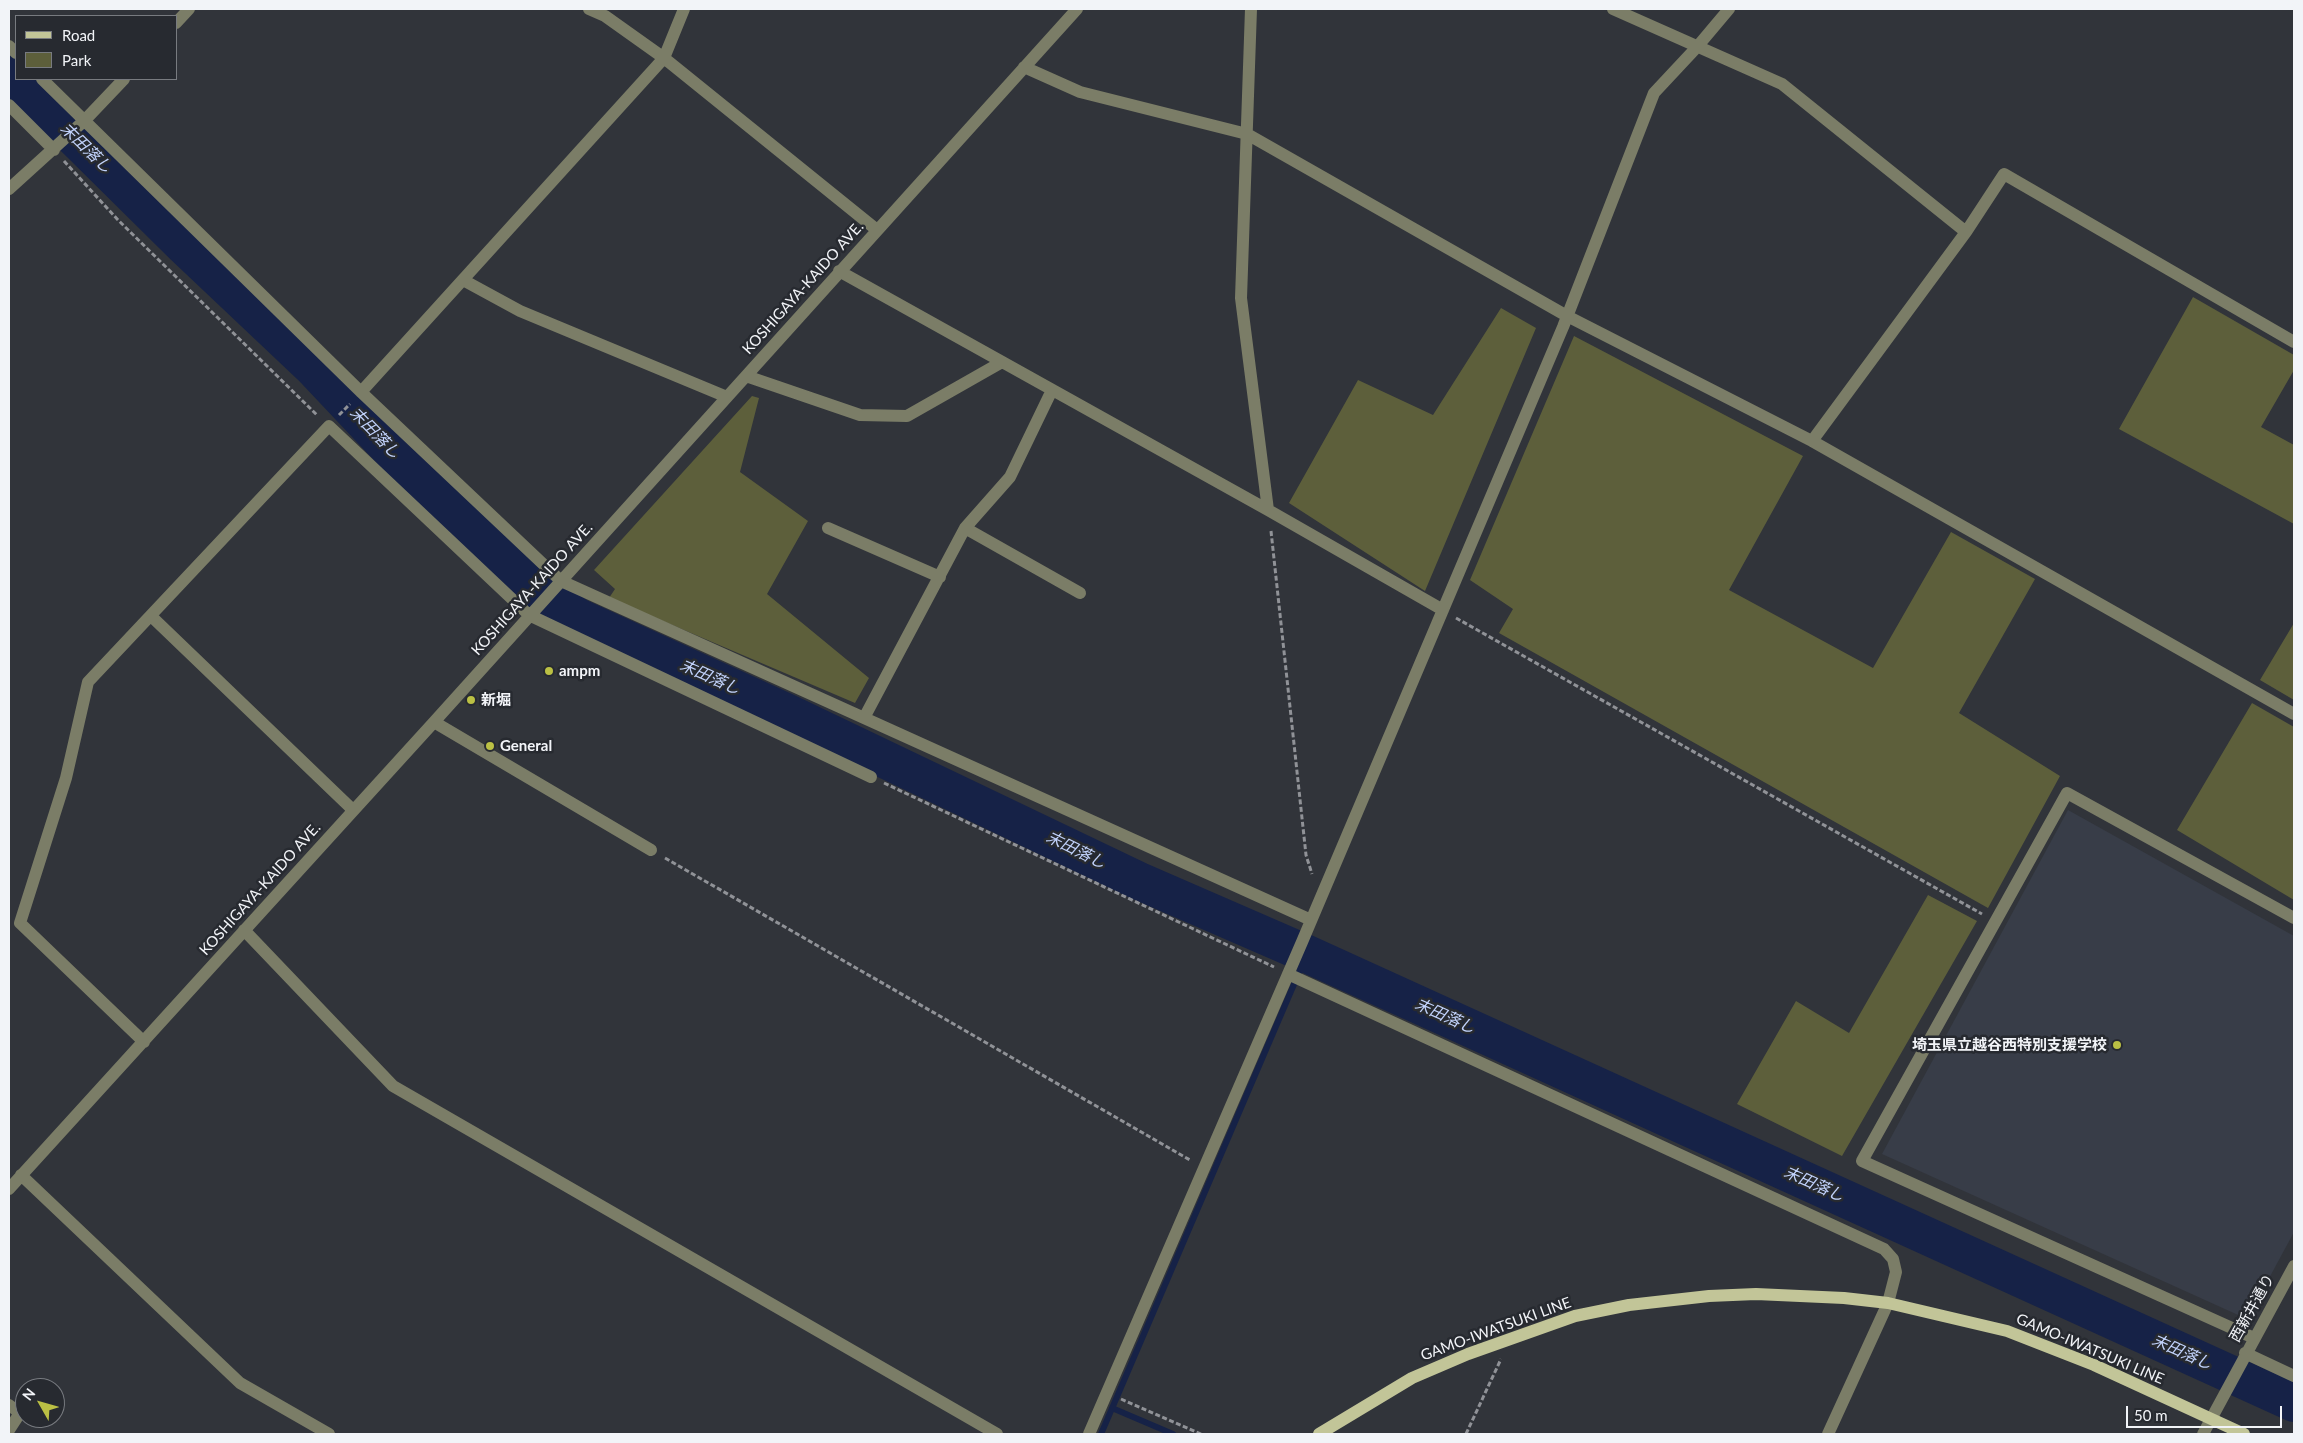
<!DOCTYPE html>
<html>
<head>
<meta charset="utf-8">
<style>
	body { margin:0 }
	#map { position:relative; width:2303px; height:1443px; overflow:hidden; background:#31343a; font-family:Lato,sans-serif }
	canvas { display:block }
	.frame { position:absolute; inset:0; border:10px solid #f2f4f8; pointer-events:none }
	.legend { position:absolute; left:15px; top:15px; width:162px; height:65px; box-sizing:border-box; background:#272a30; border:1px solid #787b80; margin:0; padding:6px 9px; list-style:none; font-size:15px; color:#f2f4f8 }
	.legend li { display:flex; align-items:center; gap:10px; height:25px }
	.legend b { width:25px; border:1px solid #787b80 }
	.north { position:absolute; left:15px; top:1378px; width:50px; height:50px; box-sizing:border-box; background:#272a30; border:1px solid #787b80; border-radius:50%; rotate:308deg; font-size:14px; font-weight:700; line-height:20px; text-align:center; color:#f2f4f8 }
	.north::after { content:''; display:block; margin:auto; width:18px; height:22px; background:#bbc044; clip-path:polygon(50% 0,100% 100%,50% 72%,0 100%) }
	.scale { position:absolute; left:2126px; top:1406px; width:156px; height:22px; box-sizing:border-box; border:2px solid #f2f4f8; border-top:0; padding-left:6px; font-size:15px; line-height:18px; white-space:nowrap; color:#f2f4f8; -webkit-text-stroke:4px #272a30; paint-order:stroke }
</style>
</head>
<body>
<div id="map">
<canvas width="2303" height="1443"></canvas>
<div class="frame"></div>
<ul class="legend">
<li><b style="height:6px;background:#c2c598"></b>Road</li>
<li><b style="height:14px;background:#5d5f3b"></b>Park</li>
</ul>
<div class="north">N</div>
<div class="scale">50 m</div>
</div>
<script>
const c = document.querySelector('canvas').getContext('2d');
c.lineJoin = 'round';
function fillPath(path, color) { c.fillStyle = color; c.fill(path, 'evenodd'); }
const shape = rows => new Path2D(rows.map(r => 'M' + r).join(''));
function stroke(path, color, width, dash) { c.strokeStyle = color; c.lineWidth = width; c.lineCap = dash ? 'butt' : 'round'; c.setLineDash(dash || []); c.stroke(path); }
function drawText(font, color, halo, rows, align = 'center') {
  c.font = font + ' Lato,"Noto Sans JP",sans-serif'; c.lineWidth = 5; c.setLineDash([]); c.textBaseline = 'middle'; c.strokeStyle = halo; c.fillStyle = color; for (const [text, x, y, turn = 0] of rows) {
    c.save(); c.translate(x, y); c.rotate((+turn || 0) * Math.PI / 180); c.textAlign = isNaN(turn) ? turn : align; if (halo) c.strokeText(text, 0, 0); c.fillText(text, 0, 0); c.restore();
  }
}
const built = shape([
	[2068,810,2294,936,2294,1232,2247,1319,1882,1154]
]);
const green = shape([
	[2193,297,2294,355,2294,370,2261,427,2294,445,2294,524,2119,429],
	[1501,308,1536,328,1425,591,1289,503,1358,380,1433,415],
	[1574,336,1803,456,1729,590,1873,668,1951,532,2035,579,1959,713,2060,776,1988,908,1499,633,1513,609,1470,580],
	[752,396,759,398,740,472,808,521,767,594,869,678,855,703,609,598,615,589,594,570],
	[2294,623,2294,700,2260,680],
	[2252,703,2294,727,2294,900,2177,830],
	[1928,895,1977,921,1842,1156,1737,1104,1796,1001,1849,1033]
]);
const stream = shape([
	[1112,1408,1173,1434],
	[1101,1434,1307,954]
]);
const river = shape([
	[9,73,184,246,313,368,397,457,529,585,578,617,788,713,1139,881,1307,954,2294,1403]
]);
const path = shape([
	[64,161,118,220,317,415],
	[339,415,350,404],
	[1271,531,1306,855,1312,874],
	[1456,618,1982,914],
	[884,783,1274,967],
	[665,858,1190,1160],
	[1121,1399,1201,1434],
	[1466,1434,1501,1359]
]);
const minor = shape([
	[589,9,605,16,664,58,877,230],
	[1251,9,1241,298,1268,510],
	[1613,9,1782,84,1966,232],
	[176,23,189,9],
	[9,46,16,53],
	[1024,67,1080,92,1247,134,1567,316,1812,441,2294,714],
	[42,79,361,392,561,581,1311,920],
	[9,105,54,150],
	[9,189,85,120,124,79],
	[839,271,1268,510,1443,610],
	[463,280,520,311,727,397],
	[746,376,860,415,907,416,1002,362],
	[361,392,664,58,684,9],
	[1812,441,1966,232,2004,174,2294,342],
	[828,528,940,577],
	[965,528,1080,593],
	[151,616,353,810],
	[864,718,965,528,1010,477,1052,390],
	[434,722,651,850],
	[244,930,393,1086,997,1434],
	[1288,974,1884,1249,1893,1259,1896,1272,1888,1303,1828,1434],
	[144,1042,20,923,66,778,88,682,329,426,529,615,871,777],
	[21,1175,240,1383,329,1434],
	[9,1189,434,722,1077,9],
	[2254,1338,1862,1161,2067,793,2294,918],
	[2245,1353,2294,1376],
	[9,1405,20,1413,9,1430],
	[1089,1434,1302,942,1563,327,1654,93,1697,47,1729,9],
	[2203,1434,2294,1266]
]);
const major = shape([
	[1319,1434,1412,1378,1468,1354,1575,1316,1629,1305,1709,1296,1756,1294,1844,1298,1888,1303,2007,1331,2094,1365,2244,1434]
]);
const markers = [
	[549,671,5,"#bbc044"],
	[471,700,5,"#bbc044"],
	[490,746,5,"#bbc044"],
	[2117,1045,5,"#bbc044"]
];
const streetNames = [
	["KOSHIGAYA-KAIDO AVE.",803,288,-48],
	["KOSHIGAYA-KAIDO AVE.",532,589,-48],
	["KOSHIGAYA-KAIDO AVE.",260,889,-48],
	["西新井通り",2252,1308,-61],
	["GAMO-IWATSUKI LINE",1496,1329,-20],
	["GAMO-IWATSUKI LINE",2090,1349,23]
];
const poiNames = [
	["ampm",559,671],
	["新堀",481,700],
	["General",500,746],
	["埼玉県立越谷西特別支援学校",2107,1045,"right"]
];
const waterNames = [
	["末田落し",86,148,44],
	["末田落し",375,433,46],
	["末田落し",710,677,24],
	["末田落し",1076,850,26],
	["末田落し",1445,1016,24],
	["末田落し",1814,1184,24],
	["末田落し",2182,1352,24]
];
fillPath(built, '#383d48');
fillPath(green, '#5d5f3b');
stroke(stream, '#162247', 6);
stroke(river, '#162247', 38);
stroke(path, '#909297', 3, [5, 2.5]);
stroke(minor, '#7b7d67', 12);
stroke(major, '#c2c598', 12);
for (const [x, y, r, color] of markers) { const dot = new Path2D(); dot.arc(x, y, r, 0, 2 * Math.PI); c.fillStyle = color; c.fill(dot); stroke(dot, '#272a30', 2); }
drawText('15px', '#f2f4f8', '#272a30', streetNames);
drawText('bold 15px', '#f2f4f8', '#272a30', poiNames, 'left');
drawText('italic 16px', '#c1d2fb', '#272a30', waterNames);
</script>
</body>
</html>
